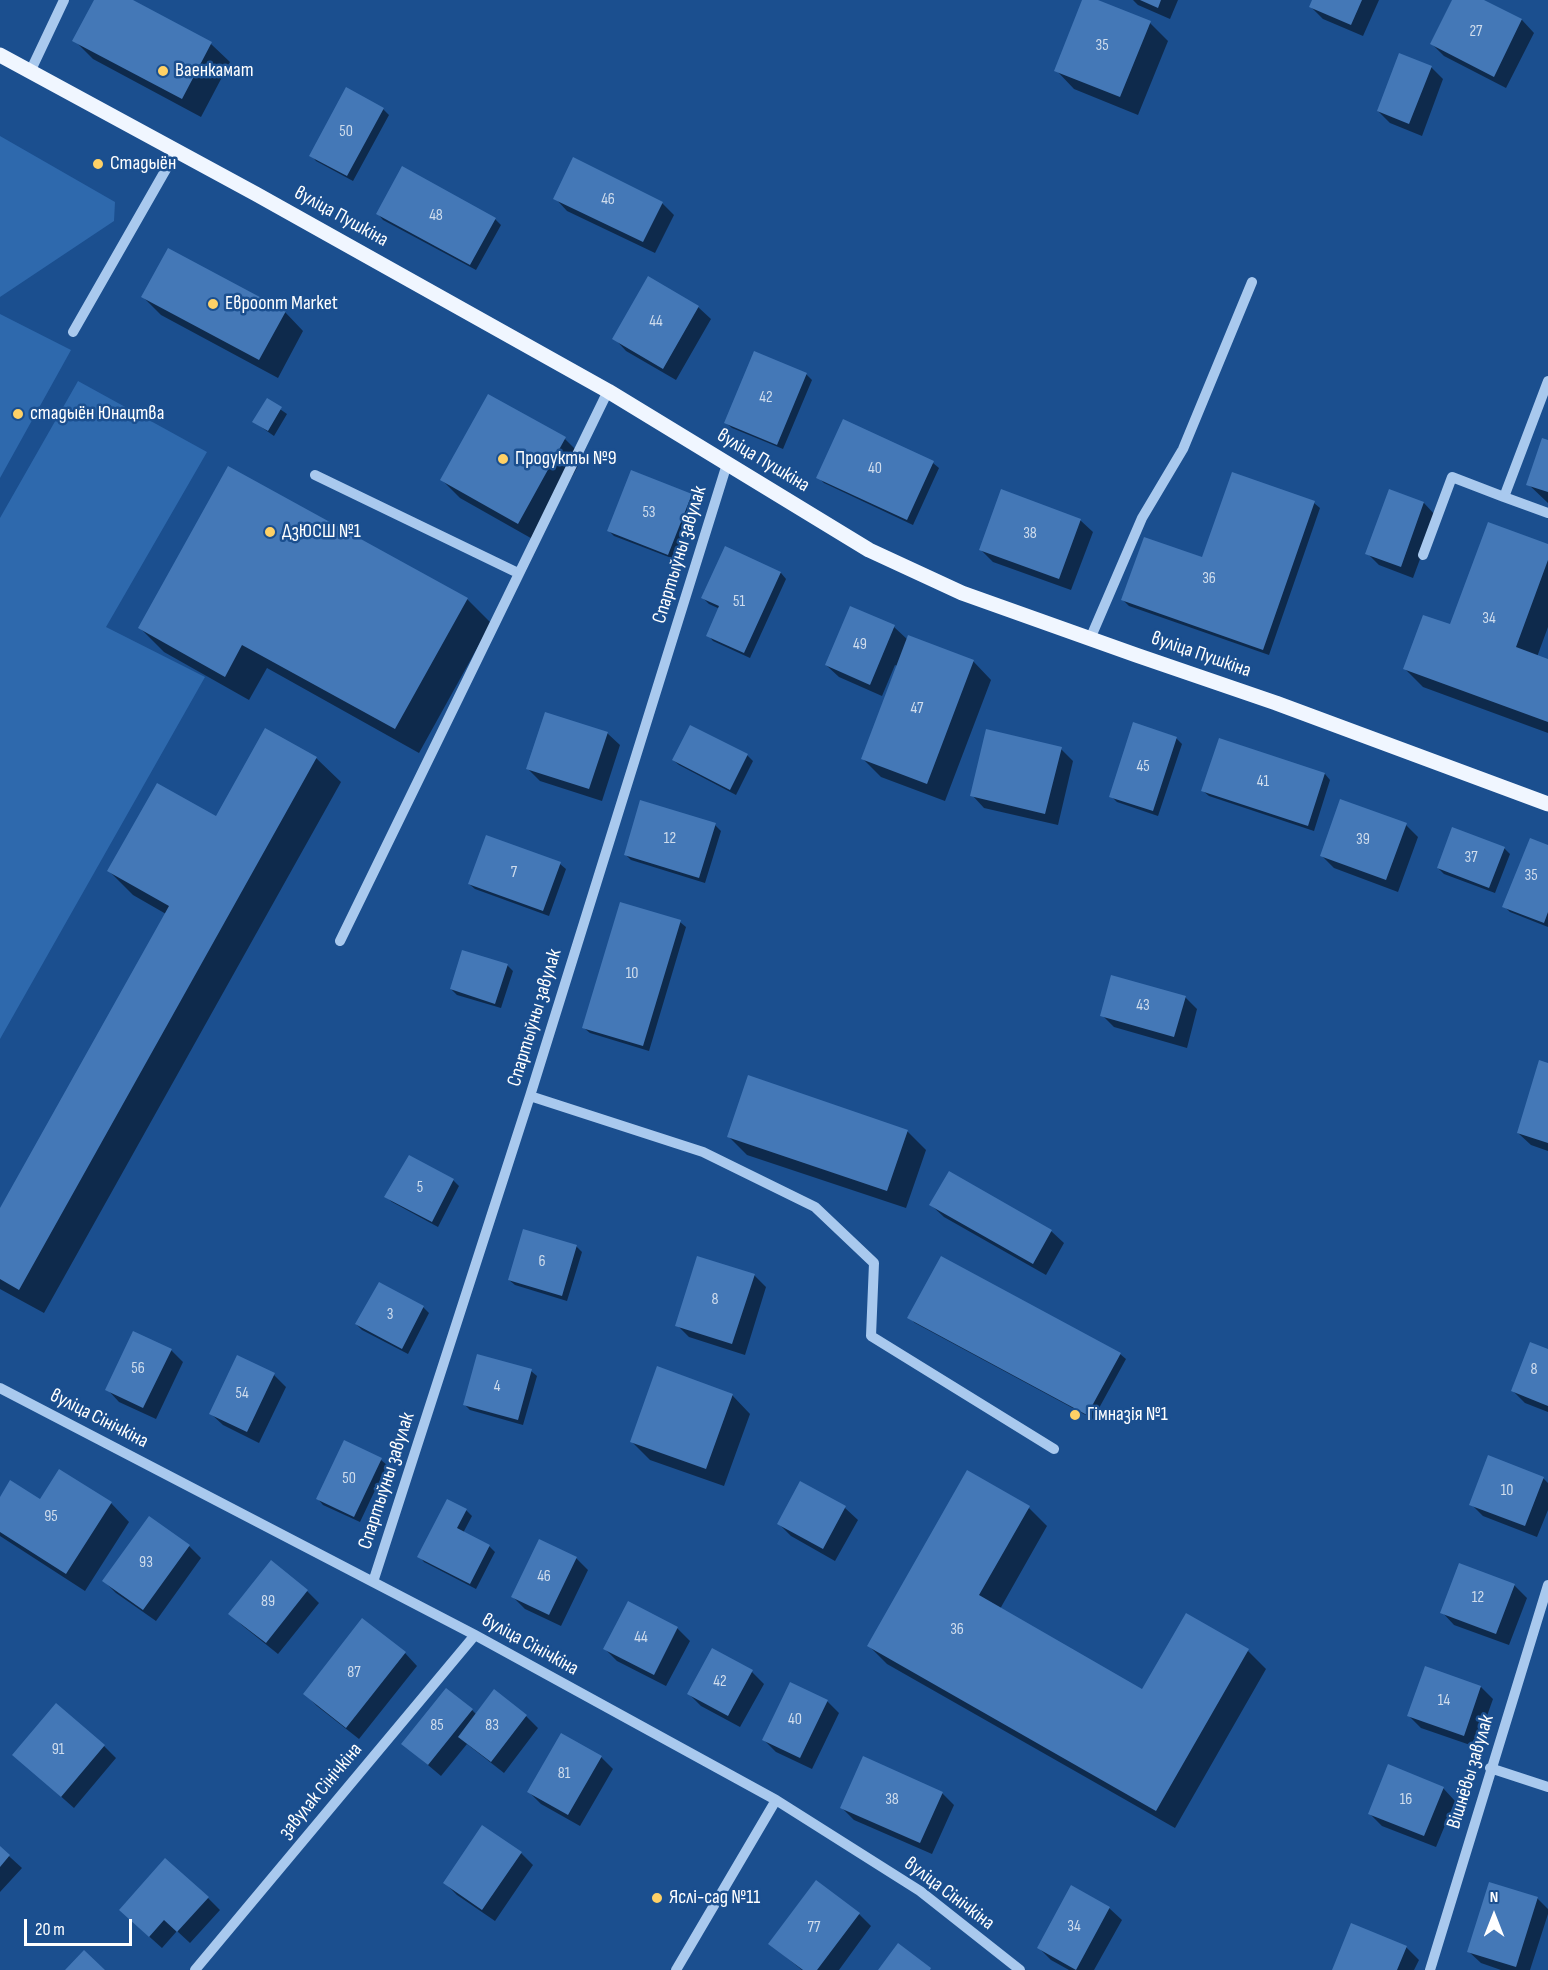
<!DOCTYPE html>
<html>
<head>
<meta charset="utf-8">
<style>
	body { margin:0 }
	#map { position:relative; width:1548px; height:1970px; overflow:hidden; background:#1b4f8f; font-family:"Sofia Sans Condensed",sans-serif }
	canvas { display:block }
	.north { position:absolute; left:1464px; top:1886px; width:60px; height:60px; -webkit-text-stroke:4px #1b4f8f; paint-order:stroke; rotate:0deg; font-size:16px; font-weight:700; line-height:24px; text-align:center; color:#fff }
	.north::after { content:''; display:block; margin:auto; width:21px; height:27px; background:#fff; clip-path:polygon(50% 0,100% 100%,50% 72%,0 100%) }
	.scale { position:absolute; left:24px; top:1919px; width:108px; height:27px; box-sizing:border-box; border:3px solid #fff; border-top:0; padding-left:8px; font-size:18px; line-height:21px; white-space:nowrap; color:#fff; -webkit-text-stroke:4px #1b4f8f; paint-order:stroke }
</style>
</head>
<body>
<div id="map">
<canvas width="1548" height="1970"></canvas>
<div class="north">N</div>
<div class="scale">20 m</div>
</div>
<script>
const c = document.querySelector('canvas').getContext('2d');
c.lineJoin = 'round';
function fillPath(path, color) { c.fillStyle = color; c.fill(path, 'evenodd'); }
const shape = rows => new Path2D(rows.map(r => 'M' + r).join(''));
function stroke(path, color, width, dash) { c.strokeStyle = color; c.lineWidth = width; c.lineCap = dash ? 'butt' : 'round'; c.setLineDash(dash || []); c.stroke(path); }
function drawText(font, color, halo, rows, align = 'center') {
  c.font = font + ' "Sofia Sans Condensed",sans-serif'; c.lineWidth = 5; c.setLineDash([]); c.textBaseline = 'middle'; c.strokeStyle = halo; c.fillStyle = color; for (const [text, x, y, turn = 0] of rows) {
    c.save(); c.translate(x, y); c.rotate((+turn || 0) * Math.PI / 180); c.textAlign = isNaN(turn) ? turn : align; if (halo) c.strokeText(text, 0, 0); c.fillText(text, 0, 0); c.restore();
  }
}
const green = shape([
	[0,136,115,202,114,221,0,297],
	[0,314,71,350,0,478],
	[78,381,207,452,106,627,205,677,0,1039,0,518]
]);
const shadow = shape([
	[96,0,130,0,211,44,230,62,201,117,93,59,74,40],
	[1084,0,1094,0,1150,23,1168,41,1138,115,1074,89,1056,70],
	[1133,0,1178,0,1170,19,1138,5],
	[1314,0,1379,0,1363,36,1323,19,1311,7],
	[1454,0,1481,0,1522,20,1534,33,1506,88,1444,56,1432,44],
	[1431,67,1443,79,1422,136,1390,123,1378,111],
	[383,109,389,115,353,181,316,161,311,155],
	[555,198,662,203,674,215,655,253,567,211],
	[378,214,495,219,501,225,476,270,383,220],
	[143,297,285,312,303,331,278,378,161,315],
	[698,307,711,319,676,380,626,351,614,338],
	[806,374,812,380,783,449,732,428,726,423],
	[267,400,287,414,274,436,254,422],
	[844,421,933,463,939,468,913,525,824,483,818,477],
	[565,439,583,457,536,541,460,498,442,480],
	[1548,442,1548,503,1528,484],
	[1233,474,1314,503,1320,508,1269,655,1129,606,1123,600,1203,559],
	[1390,491,1424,503,1436,516,1413,578,1379,565,1367,553],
	[691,496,697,501,674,559,614,536,608,530],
	[1080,520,1093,532,1071,590,993,562,981,550],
	[1548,546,1548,627,1537,657,1548,661,1548,733,1423,687,1405,669,1451,626],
	[726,548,781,573,786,579,750,658,713,641,708,635,720,609,709,604,703,598],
	[467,599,491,623,419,753,267,668,249,700,164,652,140,628],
	[894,627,908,640,973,661,991,680,945,801,881,777,862,758,897,666,895,665,882,696,839,677,826,665],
	[266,730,316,758,341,782,44,1313,0,1289,0,1211,166,914,133,895,109,871,217,818],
	[607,733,620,745,602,801,540,781,528,769],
	[1176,738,1182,744,1158,816,1117,802,1111,796],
	[1220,740,1325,774,1330,780,1314,831,1209,796,1203,791],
	[1061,749,1073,761,1058,825,984,808,972,795],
	[747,755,753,761,736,795,679,765,673,760],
	[715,825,721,831,705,883,631,860,625,854],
	[1406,825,1418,837,1398,892,1334,868,1321,855],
	[1548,847,1548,927,1510,912,1504,906],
	[1504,848,1510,854,1495,893,1444,874,1438,868],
	[560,864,566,869,549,916,475,889,469,884],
	[680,922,686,927,649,1051,590,1033,584,1028],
	[507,965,513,971,501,1008,457,995,451,989],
	[1185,997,1197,1009,1187,1048,1114,1027,1102,1015],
	[1548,1065,1548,1151,1531,1145,1518,1133],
	[907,1131,926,1150,906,1208,747,1155,729,1137],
	[453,1180,459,1186,438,1227,392,1202,386,1197],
	[931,1205,1051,1231,1064,1243,1046,1275,944,1217],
	[576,1246,582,1252,567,1301,515,1285,509,1280],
	[754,1275,766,1287,745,1355,689,1337,677,1325],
	[380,1284,423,1307,429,1313,408,1354,362,1330,356,1324],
	[909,1318,1120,1354,1126,1359,1093,1419,915,1323],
	[171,1350,183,1362,156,1419,119,1402,107,1389],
	[1548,1351,1548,1412,1525,1403,1513,1391],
	[531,1371,537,1376,523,1425,470,1410,465,1405],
	[274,1375,286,1387,259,1443,223,1425,210,1413],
	[732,1395,750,1414,724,1486,650,1460,631,1441],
	[345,1442,381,1460,387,1465,360,1522,323,1505,318,1499],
	[1543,1478,1548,1483,1548,1510,1537,1537,1483,1516,1471,1504],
	[801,1483,845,1508,858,1520,835,1561,791,1536,779,1524],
	[0,1499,111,1503,129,1522,85,1591,0,1536],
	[1029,1508,1047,1526,1000,1609,1143,1691,1248,1651,1266,1669,1175,1828,887,1664,869,1646],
	[466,1510,472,1516,463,1533,489,1546,495,1552,476,1589,424,1562,419,1556],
	[189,1546,201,1558,156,1621,116,1593,104,1581],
	[576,1558,588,1570,561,1626,525,1609,513,1597],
	[1514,1585,1527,1598,1509,1645,1454,1625,1442,1612],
	[307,1591,319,1603,278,1654,243,1626,230,1614],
	[628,1603,677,1628,690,1641,666,1686,617,1661,605,1649],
	[405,1653,417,1666,359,1739,317,1706,305,1694],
	[752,1672,764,1684,740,1727,701,1706,688,1693],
	[1481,1687,1493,1699,1476,1747,1421,1728,1409,1716],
	[827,1701,839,1713,812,1769,776,1752,763,1739],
	[472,1710,477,1715,526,1716,538,1728,504,1773,467,1744,441,1776,403,1744],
	[104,1746,116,1758,74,1808,14,1755],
	[601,1757,613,1769,580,1826,541,1804,529,1792],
	[1443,1788,1455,1801,1436,1847,1382,1826,1370,1814],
	[942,1793,954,1805,932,1854,854,1820,842,1808],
	[0,1848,22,1868,0,1892],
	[521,1853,533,1865,495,1921,457,1895,445,1883],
	[208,1898,220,1910,190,1943,177,1931,162,1948,133,1922],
	[1537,1898,1548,1909,1548,1914,1530,1970,1501,1970,1481,1963,1468,1951],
	[1109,1908,1122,1920,1094,1970,1069,1970,1051,1960,1039,1948],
	[859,1914,871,1926,839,1970,802,1970,770,1944],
	[1406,1947,1419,1960,1414,1970,1334,1970]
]);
const building = shape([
	[94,0,133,0,212,42,182,99,72,41],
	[1082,0,1098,0,1151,21,1120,97,1054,71],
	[1140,0,1161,0,1158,8],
	[1312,0,1362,0,1351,25,1309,7],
	[1452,0,1484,0,1522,19,1494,77,1430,44],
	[1399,53,1432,66,1409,124,1377,111],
	[346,87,384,108,347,176,309,156],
	[573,157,663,202,643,242,553,199],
	[402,166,496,218,470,265,376,214],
	[168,248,286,311,259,360,141,297],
	[648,276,699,306,663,369,612,339],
	[754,351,807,373,777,445,724,423],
	[488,394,566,437,518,524,440,480],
	[267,398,282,407,268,431,252,422],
	[843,419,934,461,907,520,816,478],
	[1542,438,1548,440,1548,492,1526,485],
	[228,466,468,598,395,729,242,645,225,677,138,628],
	[631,470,692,494,668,555,607,531],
	[1232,472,1315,501,1263,650,1121,600,1144,537,1202,557],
	[1001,489,1081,519,1059,579,979,550],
	[1389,489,1424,502,1401,567,1365,554],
	[1488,522,1548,544,1548,560,1516,647,1548,659,1548,722,1403,669,1423,615,1450,624],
	[725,546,781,572,744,653,706,636,719,606,701,598],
	[850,606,895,625,870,685,825,665],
	[908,635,974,660,927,784,861,759],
	[545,712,608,732,589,789,526,769],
	[1133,722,1177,737,1153,811,1109,797],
	[690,725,748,754,730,790,672,760],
	[265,728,317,757,19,1290,0,1279,0,1208,169,906,107,871,157,783,216,816],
	[986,729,1062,747,1045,814,970,796],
	[1219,738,1325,773,1308,826,1201,791],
	[1340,799,1407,823,1386,880,1320,856],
	[640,800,716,823,699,878,624,855],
	[1452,827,1505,847,1489,888,1437,868],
	[486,835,561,862,543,911,468,884],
	[1530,838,1548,845,1548,912,1544,923,1502,907],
	[620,902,681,920,643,1046,582,1028],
	[462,950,508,964,495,1004,450,989],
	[1111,975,1186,996,1174,1037,1100,1016],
	[1539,1060,1548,1063,1548,1143,1517,1133],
	[748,1075,908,1130,887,1191,727,1137],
	[409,1155,454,1179,432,1222,384,1197],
	[949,1171,1052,1230,1033,1264,929,1205],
	[523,1229,577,1245,562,1296,508,1280],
	[697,1256,755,1274,732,1344,675,1326],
	[941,1256,1121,1353,1087,1415,907,1318],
	[379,1282,424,1306,402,1349,355,1324],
	[133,1331,172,1349,143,1408,105,1390],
	[1530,1342,1548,1349,1548,1406,1511,1391],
	[477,1354,532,1369,518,1420,463,1405],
	[237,1355,275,1373,247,1432,209,1414],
	[657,1366,733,1394,706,1469,630,1442],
	[344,1440,382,1458,354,1517,316,1499],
	[1488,1455,1544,1477,1525,1526,1469,1505],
	[59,1469,112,1502,66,1574,0,1532,0,1497,10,1480,40,1499],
	[967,1470,1030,1506,979,1595,1142,1689,1186,1613,1249,1649,1156,1811,867,1646],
	[800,1481,846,1506,823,1549,777,1524],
	[447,1499,467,1509,457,1528,490,1545,470,1584,417,1557],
	[149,1516,190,1545,143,1610,102,1581],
	[539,1539,577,1557,549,1615,511,1597],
	[271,1560,308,1590,266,1643,228,1614],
	[1459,1563,1515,1584,1496,1634,1440,1613],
	[628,1601,678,1627,654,1675,603,1649],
	[362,1618,406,1652,346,1728,303,1694],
	[712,1648,753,1670,728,1716,687,1694],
	[1425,1666,1481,1686,1464,1736,1407,1716],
	[790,1682,828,1700,800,1758,762,1740],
	[446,1688,473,1709,428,1765,401,1744],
	[494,1689,527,1715,491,1762,458,1737],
	[56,1703,105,1745,61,1797,12,1755],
	[561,1733,602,1756,568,1815,527,1792],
	[863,1756,943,1792,920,1843,840,1808],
	[1388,1764,1444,1787,1424,1836,1368,1814],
	[482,1825,522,1852,482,1910,443,1883],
	[0,1846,10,1855,0,1867],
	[165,1858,209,1897,177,1932,164,1920,149,1937,119,1910],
	[816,1880,860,1913,817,1970,803,1970,768,1944],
	[1489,1882,1538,1897,1516,1967,1467,1952],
	[1071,1885,1110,1907,1076,1970,1037,1948],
	[1351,1923,1407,1946,1397,1970,1332,1970],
	[898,1943,931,1968,930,1970,878,1970],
	[84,1950,105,1970,65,1970]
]);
const minor = shape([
	[30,72,64,0],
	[73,332,177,150],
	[315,475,518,573],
	[1504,497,1548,513],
	[1423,555,1452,477,1504,497,1548,381],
	[1090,639,1142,518,1183,449,1252,282],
	[340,941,608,391],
	[530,1096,703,1152,815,1207,874,1263,871,1336,1054,1449],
	[0,1388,475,1635,776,1800,920,1891,1020,1970],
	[373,1582,530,1096,727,464],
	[1490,1768,1548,1787],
	[195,1970,475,1635],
	[676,1970,776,1800],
	[1430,1970,1548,1585]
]);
const major = shape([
	[0,55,256,194,608,391,869,550,962,593,1136,655,1276,703,1548,804]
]);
const markers = [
	[163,71,6,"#ffd166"],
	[98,164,6,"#ffd166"],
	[213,304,6,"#ffd166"],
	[18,414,6,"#ffd166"],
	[503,459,6,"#ffd166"],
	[270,532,6,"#ffd166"],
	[1075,1415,6,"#ffd166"],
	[657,1898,6,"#ffd166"]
];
const numberNames = [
	["27",1476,32],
	["35",1102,46],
	["50",346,132],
	["46",608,200],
	["48",436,216],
	["44",656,322],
	["42",766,398],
	["40",875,469],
	["53",649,513],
	["38",1030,534],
	["36",1209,579],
	["51",739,602],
	["34",1489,619],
	["49",860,645],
	["47",917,709],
	["45",1143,767],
	["41",1263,782],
	["12",670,839],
	["39",1363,840],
	["37",1471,858],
	["7",514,873],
	["35",1531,876],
	["10",632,974],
	["43",1143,1006],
	["5",420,1188],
	["6",542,1262],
	["8",715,1300],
	["3",390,1315],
	["56",138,1369],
	["8",1534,1370],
	["4",497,1387],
	["54",242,1394],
	["50",349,1479],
	["10",1507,1491],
	["95",51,1517],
	["93",146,1563],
	["46",544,1577],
	["12",1478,1598],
	["89",268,1602],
	["36",957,1630],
	["44",641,1638],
	["87",354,1673],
	["42",720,1682],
	["14",1444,1701],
	["40",795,1720],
	["85",437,1726],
	["83",492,1726],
	["91",58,1750],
	["81",564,1774],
	["38",892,1800],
	["16",1406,1800],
	["34",1074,1927],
	["77",814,1928]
];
const poiNames = [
	["Ваенкамат",175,71],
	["Стадыён",110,164],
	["Евроопт Market",225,304],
	["стадыён Юнацтва",30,414],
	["Продукты №9",515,459],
	["ДзЮСШ №1",282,532],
	["Гімназія №1",1087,1415],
	["Яслі-сад №11",669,1898]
];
const streetNames = [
	["вуліца Пушкіна",341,217,29],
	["вуліца Пушкіна",763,461,31],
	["Спартыўны завулак",680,555,-73],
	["вуліца Пушкіна",1201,655,19],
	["Спартыўны завулак",535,1018,-73],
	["вуліца Сінічкіна",99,1419,27],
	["Спартыўны завулак",387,1481,-72],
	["вуліца Сінічкіна",530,1645,29],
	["Вішнёвы завулак",1471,1772,-73],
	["завулак Сінічкіна",321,1791,-50],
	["вуліца Сінічкіна",949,1894,37]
];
fillPath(green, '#2e69ad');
fillPath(shadow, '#0007');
fillPath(building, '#4478b7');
stroke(minor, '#a9c9ee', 10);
stroke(major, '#f0f6ff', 15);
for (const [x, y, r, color] of markers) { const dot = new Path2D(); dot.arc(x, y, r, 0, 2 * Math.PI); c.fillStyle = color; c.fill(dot); stroke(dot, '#1b4f8f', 2); }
drawText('16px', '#d0dded', null, numberNames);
drawText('20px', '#fff', '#1b4f8f', poiNames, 'left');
drawText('20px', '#fff', '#1b4f8f', streetNames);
</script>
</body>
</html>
